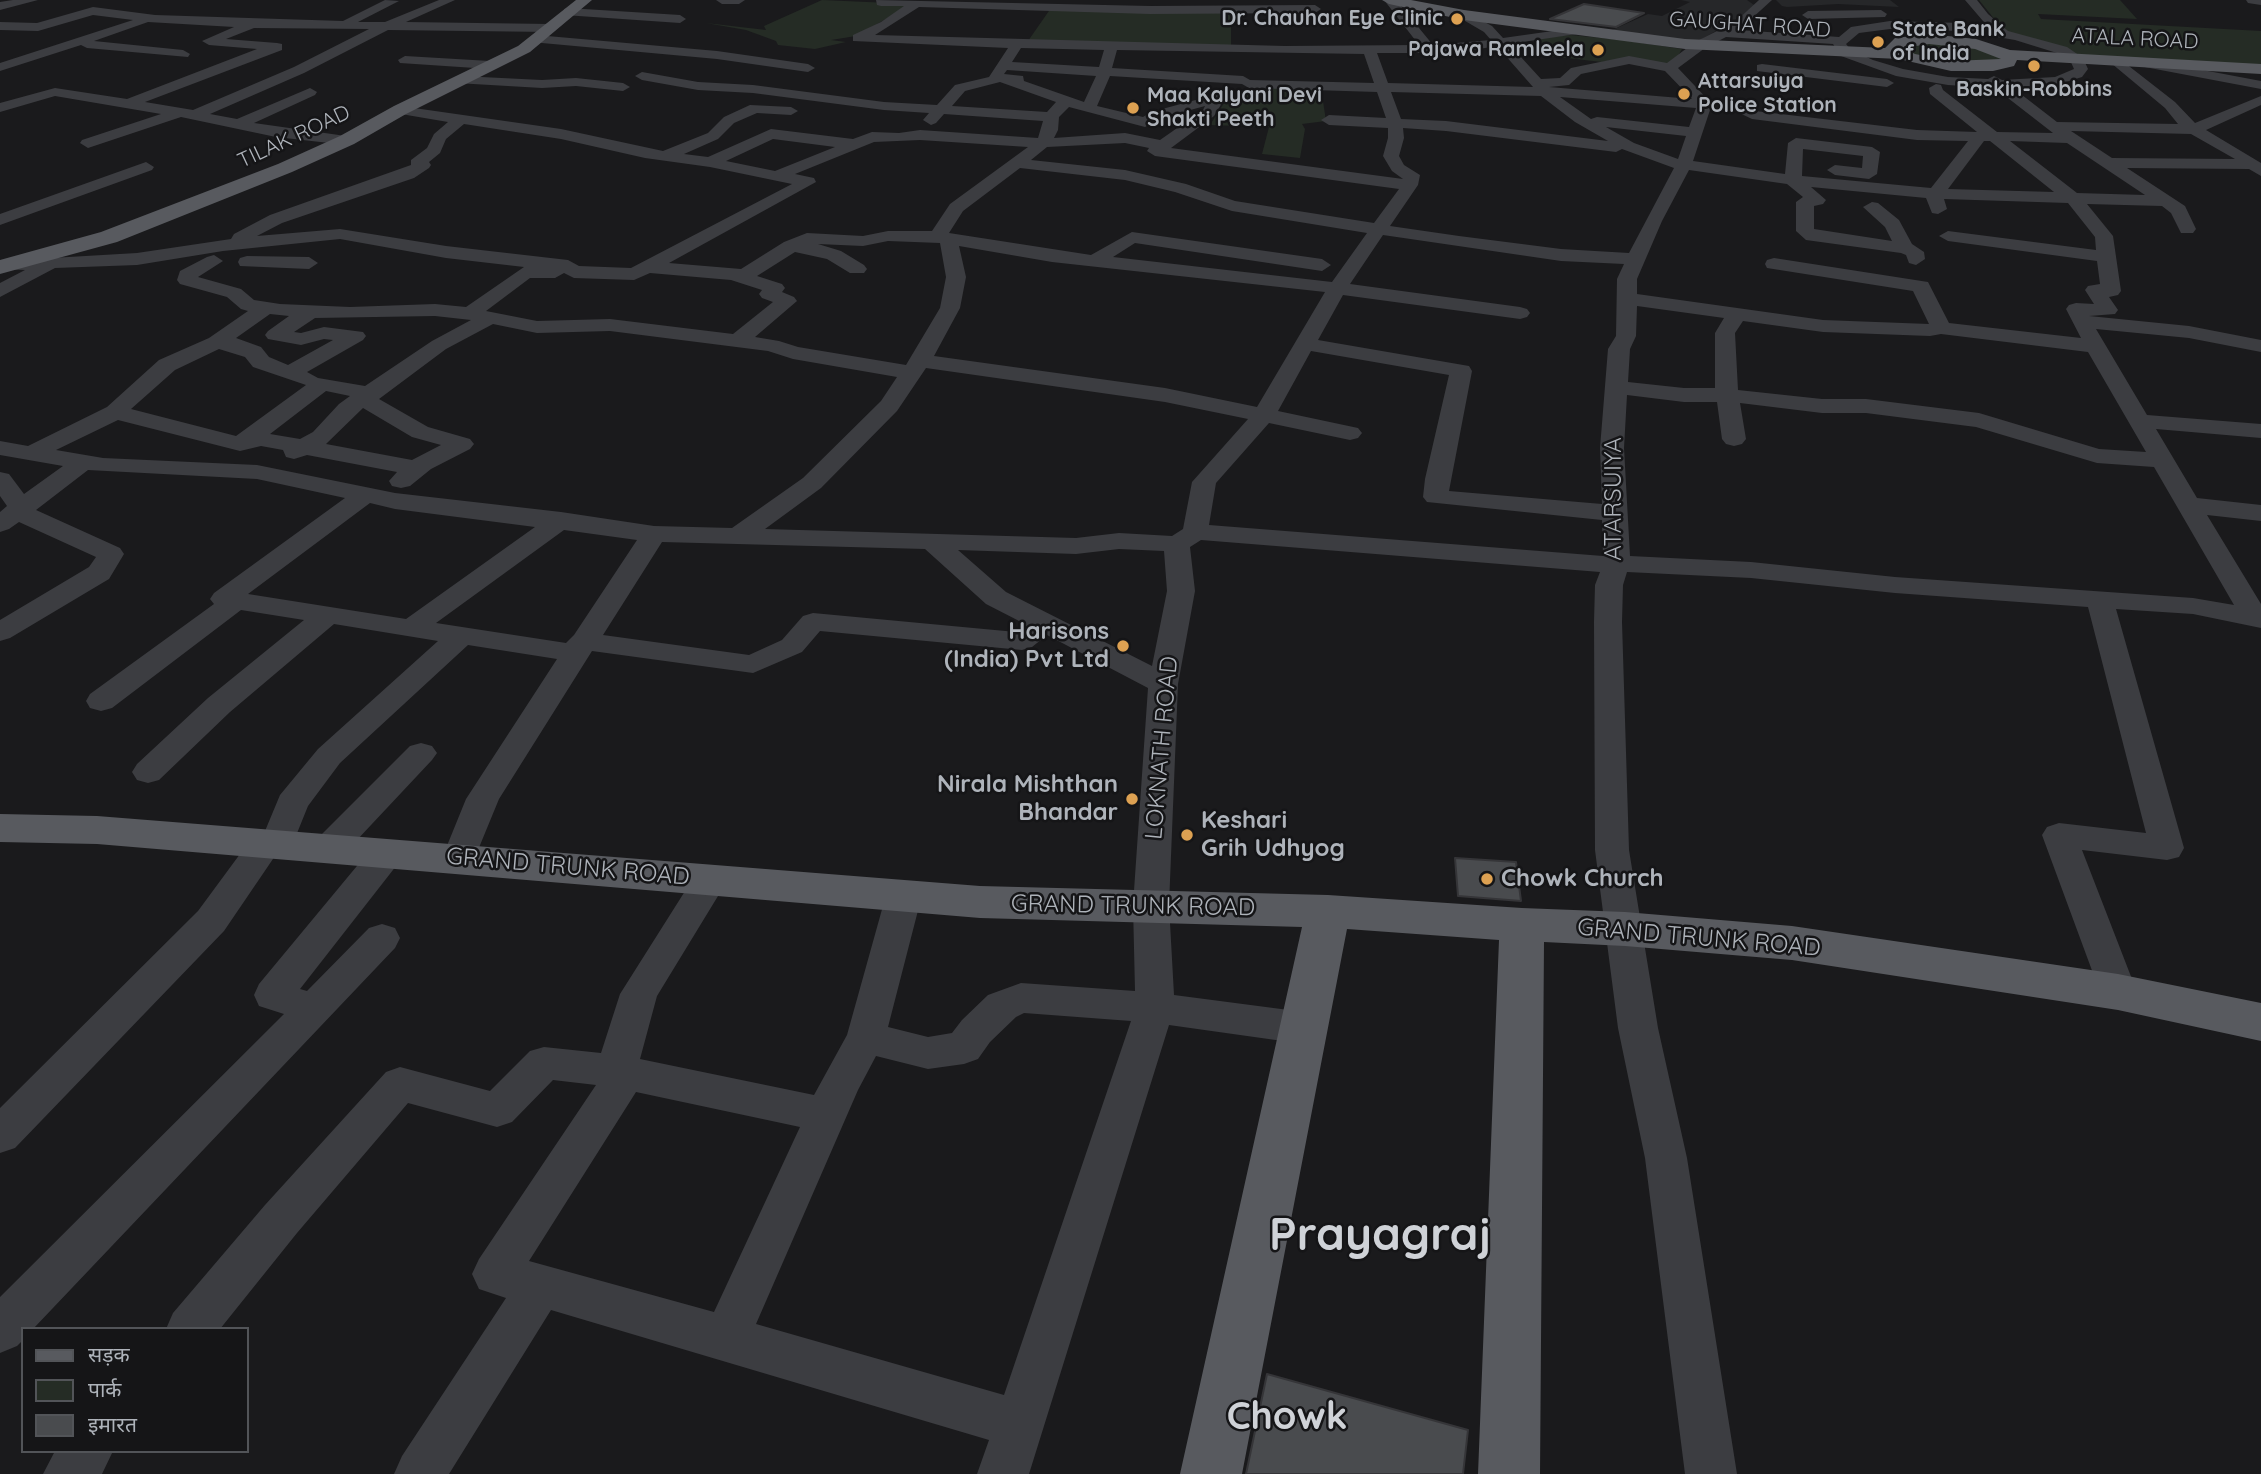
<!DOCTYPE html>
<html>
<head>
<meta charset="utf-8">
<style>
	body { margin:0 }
	#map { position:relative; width:2261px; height:1474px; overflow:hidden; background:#1a1a1c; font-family:Quicksand,"Noto Sans Devanagari",sans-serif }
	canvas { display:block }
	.legend { position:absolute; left:21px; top:1327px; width:228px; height:126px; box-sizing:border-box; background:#151517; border:2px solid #525458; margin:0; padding:9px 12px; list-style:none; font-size:21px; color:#aeb3ba }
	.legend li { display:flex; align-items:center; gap:14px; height:35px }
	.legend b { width:35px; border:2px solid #525458 }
</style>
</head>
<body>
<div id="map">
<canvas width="2261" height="1474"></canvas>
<ul class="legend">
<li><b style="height:9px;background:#585a5f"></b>सड़क</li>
<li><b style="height:19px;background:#252c25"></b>पार्क</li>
<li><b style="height:19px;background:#494b4e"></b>इमारत</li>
</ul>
</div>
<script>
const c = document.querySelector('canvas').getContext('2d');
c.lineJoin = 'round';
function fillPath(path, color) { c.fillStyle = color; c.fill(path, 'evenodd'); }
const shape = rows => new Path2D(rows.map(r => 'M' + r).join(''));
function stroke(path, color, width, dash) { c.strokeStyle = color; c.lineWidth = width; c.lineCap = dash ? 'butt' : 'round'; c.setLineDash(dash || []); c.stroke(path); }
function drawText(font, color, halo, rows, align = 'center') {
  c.font = font + ' Quicksand,sans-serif'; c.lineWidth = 5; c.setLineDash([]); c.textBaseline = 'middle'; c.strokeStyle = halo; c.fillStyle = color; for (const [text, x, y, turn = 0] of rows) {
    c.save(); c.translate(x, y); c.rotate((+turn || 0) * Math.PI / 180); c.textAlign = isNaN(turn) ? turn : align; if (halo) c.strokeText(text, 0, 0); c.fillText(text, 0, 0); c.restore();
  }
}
const built = shape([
	[1681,0,1747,0,1757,7,1695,43,1610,31,1648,14,1662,16,1690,2],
	[1776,0,1890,0,1899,7,1838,4,1787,7,1782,6]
]);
const green = shape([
	[822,0,912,4,856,36,831,40,846,42,815,49,778,45,776,41,746,30,706,23,766,30,764,26],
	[1979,0,2120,0,2137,19,2038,14,2041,19,2261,31,2261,65,2074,56,2004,31],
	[1051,8,1231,11,1231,48,1028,41],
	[1571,35,1622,40,1682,49,1675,61,1662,66,1626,58,1602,62,1532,54,1540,38],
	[1938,40,2001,55,2002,61,1977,66,1905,54,1901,45],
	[1264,88,1321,88,1326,121,1302,124,1305,129,1300,158,1262,154,1269,127,1210,125,1226,100,1235,94]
]);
const building = shape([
	[1584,4,1644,13,1616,27,1550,19,1584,4],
	[1455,858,1516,862,1521,901,1458,896,1455,858],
	[1267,1374,1468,1430,1463,1474,1246,1474,1267,1374]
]);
const minor = shape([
	[13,0,38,0,0,10,0,2,13,0],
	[385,0,399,1,358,22,385,22,439,0,455,0,406,22,550,24,556,28,550,32,388,30,304,73,210,114,237,119,310,88,317,92,315,95,254,123,353,137,355,140,347,145,276,137,181,117,88,148,80,143,82,140,161,114,55,96,0,112,0,103,55,88,127,99,257,49,209,45,202,41,234,27,148,22,94,41,183,50,190,54,188,57,87,48,81,45,0,71,0,63,133,20,93,15,38,31,0,30,0,22,37,23,93,7,155,15,343,21,385,0],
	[254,28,369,29,294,67,193,110,145,102,282,50,282,44,277,43,226,39,254,28],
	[716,0,745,0,739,4,722,4,716,0],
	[876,0,1150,6,1315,5,1321,9,1315,13,1150,14,919,7,875,35,1285,46,1419,45,1384,0,1396,0,1433,45,1491,40,1484,32,1460,18,1460,12,1464,11,1492,26,1503,38,1581,27,1583,30,1577,34,1509,44,1541,79,1560,78,1571,68,1629,56,1667,63,1695,42,1735,22,1759,0,1772,0,1739,30,1839,37,1851,27,1890,21,1962,23,1989,28,1965,0,1977,0,1988,14,2008,31,2067,47,2083,58,2088,69,2082,77,2056,85,2013,88,2057,122,2178,124,2165,108,2111,63,2109,60,2116,56,2175,102,2195,123,2261,96,2261,105,2206,130,2261,163,2261,176,2249,169,2127,168,2185,206,2196,229,2193,233,2181,233,2171,213,2162,206,2087,204,2113,236,2121,291,2118,295,2109,297,2118,310,2115,314,2089,316,2189,326,2261,340,2261,352,2189,338,2096,329,2147,415,2261,424,2261,438,2156,429,2197,498,2261,505,2261,521,2207,515,2261,604,2261,628,2193,614,2116,609,2184,848,2179,857,2167,860,2082,850,2137,992,2132,1003,2118,1007,2104,1003,2042,835,2047,827,2059,823,2146,833,2088,607,1895,593,1751,578,1627,572,1623,585,1622,622,1629,850,1658,1028,1687,1158,1737,1474,1685,1474,1645,1158,1618,1028,1595,850,1594,622,1595,585,1600,572,1201,540,1190,547,1195,591,1178,684,1169,905,1174,995,1304,1012,1318,1017,1324,1028,1318,1039,1304,1044,1169,1025,1029,1474,977,1474,989,1440,551,1310,449,1474,394,1474,402,1456,506,1298,479,1289,472,1274,479,1259,596,1085,553,1080,512,1122,497,1127,408,1103,297,1233,220,1329,166,1329,173,1313,265,1205,386,1072,400,1067,490,1091,530,1051,544,1047,601,1053,620,994,699,869,711,865,723,869,729,878,657,996,640,1059,814,1095,847,1035,886,895,891,886,904,882,917,886,922,895,888,1027,928,1037,952,1033,962,1020,988,995,1021,983,1135,991,1133,905,1148,688,1047,635,1032,647,1022,650,820,631,802,652,753,673,592,651,499,799,471,867,459,870,447,867,442,858,466,799,557,659,468,645,340,763,308,806,289,853,275,856,224,931,15,1148,0,1153,0,1108,198,911,254,835,265,831,280,795,318,749,438,641,334,624,230,712,159,780,148,783,137,780,132,772,137,764,208,698,304,620,241,610,112,708,101,711,90,708,86,701,90,694,214,604,210,599,214,593,345,498,257,479,88,470,36,510,120,548,124,554,109,579,10,638,0,641,0,620,89,567,96,557,19,522,9,529,0,532,0,512,7,506,0,496,0,472,9,474,24,494,63,466,0,455,0,441,28,446,107,407,159,360,209,338,248,311,241,309,227,297,180,284,177,280,180,271,207,257,214,255,223,261,198,277,241,289,254,300,280,304,350,307,435,304,466,307,524,267,446,258,340,239,223,251,137,265,55,268,0,297,0,283,25,270,0,269,0,261,137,253,231,239,234,234,270,215,411,165,411,160,427,148,434,134,448,122,395,113,393,110,400,106,561,129,663,151,708,133,724,117,750,105,791,107,798,111,791,115,757,113,734,123,718,139,684,154,708,157,771,129,853,139,872,132,899,133,920,130,1038,138,1043,121,944,114,936,123,931,125,923,120,929,113,884,110,753,93,698,90,642,80,635,76,642,72,698,82,753,85,884,102,937,105,955,85,989,77,1008,48,853,41,853,35,881,22,904,6,881,6,877,5,876,0],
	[1890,29,1962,31,2015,40,2057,53,2070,60,2074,69,2055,77,2002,80,1994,76,1988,79,1948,77,1903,69,1873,60,1851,50,1846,44,1859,33,1890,29],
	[1726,37,1833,44,1841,56,1896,76,1948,85,1995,88,2053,133,1997,132,1943,90,1941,85,1936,84,1929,88,1930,94,1977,132,1917,130,1755,111,1738,105,1731,109,1752,119,1917,140,1968,141,1931,188,1802,176,1803,149,1863,156,1862,168,1835,165,1827,170,1835,175,1869,179,1877,174,1880,152,1872,147,1796,138,1788,143,1785,174,1693,161,1712,104,1678,68,1705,48,1726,37],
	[1497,46,1533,87,1388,83,1377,53,1455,53,1497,46],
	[1021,48,1104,50,1099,67,1012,62,1021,48],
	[1117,50,1364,54,1374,83,1250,80,1243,76,1112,68,1117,50],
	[1629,64,1665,71,1692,99,1549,87,1569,85,1581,74,1629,64],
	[1007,70,1096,76,1084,102,1024,81,1023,76,1004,74,1007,70],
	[1110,76,1242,84,1249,88,1377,92,1386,118,1329,115,1321,120,1329,125,1388,128,1388,138,1383,156,1392,171,1403,179,1171,148,1214,116,1225,98,1223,95,1218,94,1151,112,1143,117,1097,106,1110,76],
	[1000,82,1056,102,1047,112,952,106,965,91,1000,82],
	[1391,92,1541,96,1575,122,1608,141,1446,121,1401,119,1391,92],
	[1560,97,1696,108,1689,127,1597,117,1591,119,1560,97],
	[1205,106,1203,110,1160,140,1125,133,1054,138,1058,130,1059,117,1069,107,1145,127,1161,118,1205,106],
	[464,124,561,139,645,158,710,167,792,184,631,268,579,266,568,260,446,246,340,229,257,236,282,223,414,178,429,168,431,165,429,162,440,153,446,139,464,124],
	[1606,127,1686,136,1678,159,1634,143,1606,127],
	[1403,128,1446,131,1616,152,1622,149,1674,168,1629,253,1561,249,1459,236,1390,226,1418,185,1420,175,1404,165,1399,156,1404,138,1403,128],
	[2071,131,2191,134,2235,159,2112,158,2071,131],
	[773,139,835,147,775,171,726,161,773,139],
	[920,140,1028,147,950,204,932,231,888,231,863,236,807,233,784,242,741,269,669,263,816,182,814,178,795,174,874,142,920,140],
	[1984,141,1990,141,2054,192,1948,189,1984,141],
	[2010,141,2067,143,2145,195,2077,193,2010,141],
	[1125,143,1149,148,1147,151,1155,156,1399,189,1374,223,1235,201,1186,184,1125,170,1031,160,1047,147,1125,143],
	[1020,168,1125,180,1175,192,1232,211,1367,233,1332,282,1113,257,1135,243,1322,271,1331,265,1322,259,1132,232,1091,255,949,233,963,211,1020,168],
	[1689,170,1787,184,1803,197,1796,202,1796,231,1806,240,1901,253,1906,255,1909,263,1916,265,1925,259,1924,252,1912,244,1899,220,1878,203,1872,202,1863,207,1885,227,1892,241,1814,229,1814,206,1823,204,1826,200,1811,187,1926,198,1932,213,1938,214,1947,209,1944,199,2068,203,2095,237,2096,250,1948,231,1939,236,1948,241,2097,261,2100,284,2088,286,2085,290,2094,304,2076,303,2069,305,2066,309,2081,338,1949,323,1928,282,1774,258,1767,260,1765,264,1767,268,1913,291,1929,324,1823,320,1637,294,1637,279,1662,221,1689,170],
	[1383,235,1561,261,1624,264,1617,279,1616,336,1608,349,1600,448,1602,504,1449,491,1472,371,1469,366,1318,340,1343,295,1520,319,1527,317,1530,313,1527,309,1520,307,1350,284,1383,235],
	[888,241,940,243,946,277,940,308,906,365,798,347,779,341,755,337,797,301,794,297,782,292,785,288,782,284,757,276,795,252,827,259,850,273,864,273,867,269,864,265,841,251,818,244,863,246,888,241],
	[959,246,1052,262,1325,292,1257,407,1165,388,934,356,960,308,966,277,959,246],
	[564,273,574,278,634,280,650,273,731,280,762,290,759,294,762,298,773,302,733,334,610,319,537,321,486,311,530,278,555,278,564,273],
	[1637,306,1724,318,1715,333,1715,388,1684,388,1628,382,1630,349,1636,336,1637,306],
	[270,314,289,316,268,331,265,335,268,339,301,345,324,339,333,340,288,365,269,357,261,347,236,338,270,314],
	[435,316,471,320,432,341,365,386,318,378,307,372,363,340,366,336,363,332,324,327,301,333,294,332,315,318,435,316],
	[1743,321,1823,332,1930,336,1941,334,2088,352,2146,452,2099,449,1979,413,1866,399,1822,399,1738,390,1735,333,1743,321],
	[493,324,537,333,610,331,768,351,793,359,897,377,881,401,803,478,732,528,654,526,561,512,395,493,257,465,103,458,56,450,118,420,240,451,261,446,283,450,286,457,294,459,307,455,397,472,389,481,392,486,401,488,410,486,431,469,470,449,474,444,470,439,428,427,379,399,446,349,493,324],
	[219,349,245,357,253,367,306,385,236,436,131,409,175,370,219,349],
	[1311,351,1449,375,1425,479,1423,497,1427,502,1602,520,1603,556,1209,525,1216,483,1269,423,1350,440,1358,438,1362,433,1358,428,1278,411,1311,351],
	[926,368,1165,402,1248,419,1192,482,1183,529,1172,536,1119,533,1076,538,765,529,821,488,897,411,926,368],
	[326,391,350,396,339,404,313,432,300,439,270,434,326,391],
	[1627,395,1684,402,1717,402,1722,439,1726,444,1734,446,1742,444,1746,439,1740,403,1822,413,1866,413,1976,427,2097,463,2154,467,2234,605,2193,598,1895,577,1751,562,1630,556,1624,448,1627,395],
	[363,408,412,437,441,445,412,460,326,444,363,408],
	[370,503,395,509,535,527,406,619,248,594,370,503],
	[564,530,637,540,574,635,566,643,436,623,564,530],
	[662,542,925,549,986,604,1025,624,1016,632,813,613,803,616,782,640,749,655,603,635,662,542],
	[1119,549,1164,551,1167,591,1152,666,1006,592,958,550,1076,554,1119,549],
	[1024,1013,1131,1021,1004,1395,756,1324,858,1090,876,1056,928,1069,964,1064,978,1059,990,1042,1016,1017,1024,1013],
	[636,1092,800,1127,714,1312,529,1261,636,1092],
	[2246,0,2261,0,2261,5,2248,3,2246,0],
	[568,8,680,15,686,19,680,23,564,15,564,9,568,8],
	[1881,10,1887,14,1885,17,1808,19,1802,15,1808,11,1881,10],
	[536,35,717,51,808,64,815,68,808,72,717,59,531,42,531,36,536,35],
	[405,56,490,61,497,65,490,69,400,63,398,60,405,56],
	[2139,58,2261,81,2261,89,2134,65,2134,59,2139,58],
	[1762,64,1887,79,1894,83,1887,87,1757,71,1757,65,1762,64],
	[461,76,542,80,576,78,623,83,630,87,623,91,576,86,542,88,456,83,456,77,461,76],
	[146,162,154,167,152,170,0,225,0,214,146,162],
	[247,256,309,257,318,263,309,269,240,266,238,262,240,258,247,256],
	[421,743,432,746,437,753,432,760,341,857,329,860,317,857,312,848,317,839,410,746,421,743],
	[388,840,400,843,405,852,400,861,300,989,307,991,369,928,382,924,395,928,400,938,395,948,33,1329,23,1329,23,1340,17,1346,0,1353,0,1297,284,1014,259,1006,254,995,259,984,376,843,388,840],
	[55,1451,113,1451,102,1474,43,1474,55,1451]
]);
const major = shape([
	[576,0,592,0,530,52,406,114,354,144,292,172,117,242,0,274,0,260,101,232,278,164,340,136,394,106,518,46,576,0],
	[1382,0,1411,0,1464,10,1685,39,1885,48,1895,38,1929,34,1976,39,2010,50,2261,64,2261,74,2017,60,2014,66,1993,71,1951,71,1899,59,1685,49,1464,20,1389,4,1382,0],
	[1929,44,1975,49,2001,59,1951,61,1915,54,1903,48,1929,44],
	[0,814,97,816,980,886,1328,895,1522,908,1625,912,1792,926,2118,974,2261,1003,2261,1041,2118,1010,1792,960,1625,946,1544,942,1540,1474,1478,1474,1499,940,1347,929,1242,1474,1180,1474,1302,927,980,918,97,844,0,842,0,814]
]);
const markers = [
	[1457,19,7,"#dda152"],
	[1878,42,7,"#dda152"],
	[1598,50,7,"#dda152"],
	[2034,66,7,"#dda152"],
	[1684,94,7,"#dda152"],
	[1133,108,7,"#dda152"],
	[1123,646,7,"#dda152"],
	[1132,799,7,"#dda152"],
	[1187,835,7,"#dda152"],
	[1487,879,7,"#dda152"]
];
const farPoinames = [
	["Dr. Chauhan Eye Clinic",1443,19,"right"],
	["State Bank",1892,30],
	["of India",1892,54],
	["Pajawa Ramleela",1584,50,"right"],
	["Attarsuiya",1698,82],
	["Police Station",1698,106],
	["Baskin-Robbins",2034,90,"center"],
	["Maa Kalyani Devi",1147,96],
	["Shakti Peeth",1147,120]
];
const farStreetnames = [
	["GAUGHAT ROAD",1750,25,4],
	["ATALA ROAD",2135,39,3],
	["TILAK ROAD",294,137,-25]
];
const streetNames = [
	["ATARSUIYA",1614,499,-90],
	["LOKNATH ROAD",1162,748,-85],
	["GRAND TRUNK ROAD",568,867,5],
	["GRAND TRUNK ROAD",1133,906,1],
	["GRAND TRUNK ROAD",1699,938,5]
];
const poiNames = [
	["Harisons",1109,632],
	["(India) Pvt Ltd",1109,660],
	["Nirala Mishthan",1118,785],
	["Bhandar",1118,813],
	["Keshari",1201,821,"left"],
	["Grih Udhyog",1201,849,"left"],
	["Chowk Church",1501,879,"left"]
];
const nearDistrictnames = [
	["Chowk",1287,1418]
];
const nearTownnames = [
	["Prayagraj",1380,1236]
];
fillPath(built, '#262729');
fillPath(green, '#252c25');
fillPath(building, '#494b4e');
stroke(building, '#353538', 2);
fillPath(minor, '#3c3d41');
fillPath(major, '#585a5f');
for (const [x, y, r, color] of markers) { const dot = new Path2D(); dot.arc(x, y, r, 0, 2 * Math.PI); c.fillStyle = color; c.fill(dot); stroke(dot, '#151517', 2.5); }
drawText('bold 21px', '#aeb3ba', '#151517', farPoinames, 'left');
drawText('21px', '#aeb3ba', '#151517', farStreetnames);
drawText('24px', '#aeb3ba', '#151517', streetNames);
drawText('bold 24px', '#aeb3ba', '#151517', poiNames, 'right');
drawText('bold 38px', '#cfd2d7', '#151517', nearDistrictnames);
drawText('bold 46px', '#cfd2d7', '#151517', nearTownnames);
</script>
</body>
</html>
